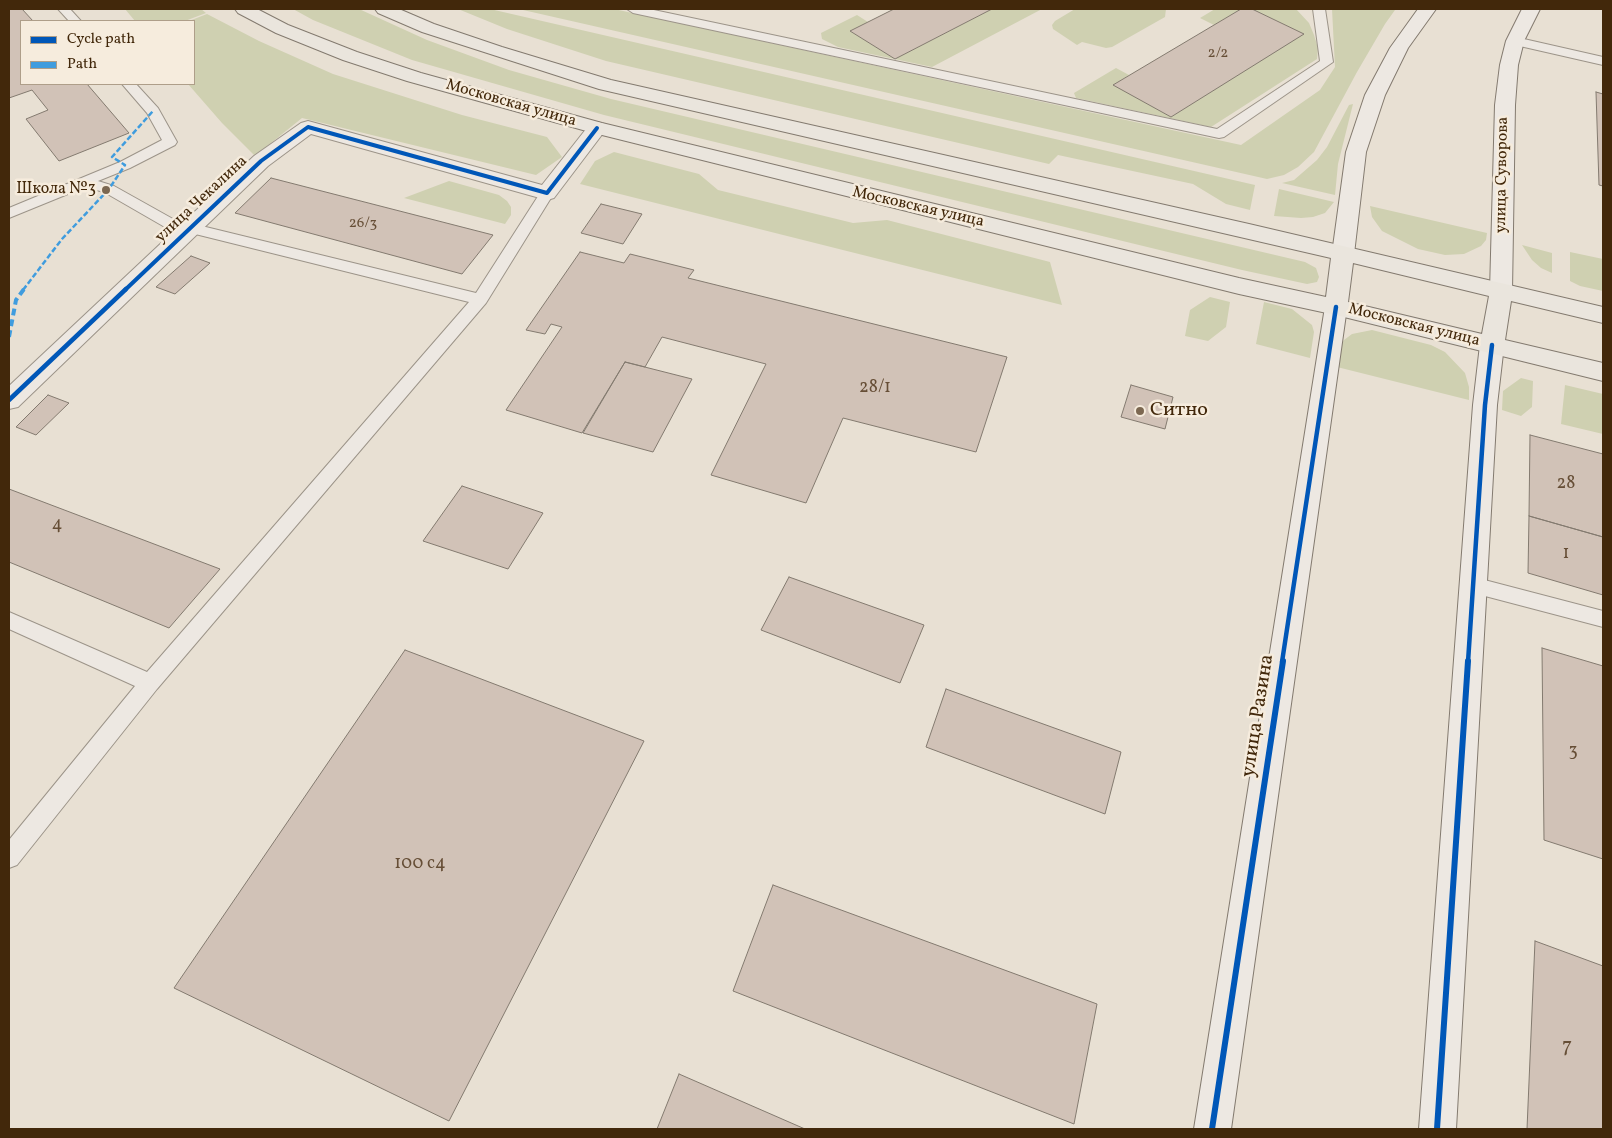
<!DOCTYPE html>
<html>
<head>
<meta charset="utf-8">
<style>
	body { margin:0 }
	#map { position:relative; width:1612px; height:1138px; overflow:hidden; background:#e8e0d3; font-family:Vollkorn,serif }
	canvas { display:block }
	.frame { position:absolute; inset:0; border:10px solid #42280b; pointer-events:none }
	.legend { position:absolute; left:20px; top:20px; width:175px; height:65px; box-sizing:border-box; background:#f6ecdd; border:1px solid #ae9e89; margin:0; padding:6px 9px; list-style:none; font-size:15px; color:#42280b }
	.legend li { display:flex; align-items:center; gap:10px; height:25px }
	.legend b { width:25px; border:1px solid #ae9e89 }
</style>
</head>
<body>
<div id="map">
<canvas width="1612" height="1138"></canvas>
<div class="frame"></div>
<ul class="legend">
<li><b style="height:6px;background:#0057b8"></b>Cycle path</li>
<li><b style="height:6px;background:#3f9cde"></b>Path</li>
</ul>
</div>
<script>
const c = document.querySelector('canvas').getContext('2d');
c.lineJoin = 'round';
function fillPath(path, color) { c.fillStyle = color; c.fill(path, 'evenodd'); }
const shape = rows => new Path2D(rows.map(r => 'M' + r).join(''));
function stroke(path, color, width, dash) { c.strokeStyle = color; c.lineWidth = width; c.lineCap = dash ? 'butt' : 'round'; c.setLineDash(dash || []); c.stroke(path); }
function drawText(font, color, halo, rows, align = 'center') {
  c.font = font + ' Vollkorn,serif'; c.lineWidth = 5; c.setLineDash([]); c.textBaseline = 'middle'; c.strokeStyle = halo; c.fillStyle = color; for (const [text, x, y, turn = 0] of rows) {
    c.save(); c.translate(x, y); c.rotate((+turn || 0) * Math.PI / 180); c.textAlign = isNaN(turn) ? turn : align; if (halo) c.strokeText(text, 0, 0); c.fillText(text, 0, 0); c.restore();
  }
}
const green = shape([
	[125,9,201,9,206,13,185,21,135,21],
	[293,9,359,9,427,40,509,70,611,99,1305,262,1316,268,1319,277,1317,282,1307,284,1242,270,604,115,412,60,313,20],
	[458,9,490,9,1255,185,1250,210,1226,204,1193,184,1058,155,1049,164,606,61,507,29],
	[562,9,614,9,1241,145,1320,90,1335,67,1332,9,1390,9,1395,10,1385,24,1357,72,1314,152,1298,167,1284,175,1267,179,523,10],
	[992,9,1042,9,932,67,838,47,822,39,821,33,857,15,868,22,850,31,895,59],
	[1075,9,1166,9,1165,17,1112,47,1106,48,1082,42,1077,45,1053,29,1052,25,1055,21],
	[1215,9,1241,9,1214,25,1200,18],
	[1252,9,1296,9,1309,23,1314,35,1318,48,1317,59,1211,127,1076,98,1074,93,1116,68,1129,75,1114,85,1171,117,1303,34],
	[207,14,259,41,333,74,462,115,547,137,562,157,536,175,302,118,255,156,222,123,188,84,194,84,194,21,189,21],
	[1353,104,1338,164,1335,195,1282,183,1294,180,1317,160,1327,147,1349,105],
	[614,152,699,174,718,190,853,223,887,220,1050,262,1062,305,580,184,595,161],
	[449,181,499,195,507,201,511,207,511,215,505,224,404,198],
	[1279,189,1334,202,1325,213,1313,217,1301,218,1274,216],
	[1370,206,1487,233,1486,240,1481,246,1464,254,1445,255,1418,249,1382,231,1372,217],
	[1522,245,1552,253,1552,273,1541,268,1532,260],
	[1570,252,1603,259,1603,291,1580,286,1570,281],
	[1210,297,1230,302,1226,327,1208,341,1185,336,1190,310],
	[1264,302,1292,309,1312,325,1314,332,1310,358,1256,344],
	[1372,330,1431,345,1445,352,1465,373,1469,387,1469,400,1333,366,1336,351,1344,340,1352,334],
	[1521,378,1533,381,1532,407,1521,416,1502,410,1503,391],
	[1565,385,1603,394,1603,434,1561,424]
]);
const building = shape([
	[9,9,22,9,33,21,21,21,21,84,87,84,129,133,59,161,26,119,48,110,32,90,9,98,9,9],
	[894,9,992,9,895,59,850,31,894,9],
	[1241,9,1252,9,1304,34,1171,117,1113,85,1241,9],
	[1596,92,1603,94,1603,186,1599,185,1596,92],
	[271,178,493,235,462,274,235,213,271,178],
	[601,204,642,214,623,244,581,233,601,204],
	[580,252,624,263,630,254,694,270,688,278,1007,357,976,452,843,418,806,503,711,475,766,364,662,337,645,367,625,362,582,433,506,410,562,327,551,324,545,334,526,330,580,252],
	[191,256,210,263,175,294,156,287,191,256],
	[625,362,692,379,653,452,583,433,625,362],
	[1131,385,1173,397,1165,429,1121,417,1131,385],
	[48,395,69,403,36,435,16,427,48,395],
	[1530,435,1603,454,1603,537,1529,516,1530,435],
	[462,486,543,513,508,569,423,541,462,486],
	[9,489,220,569,169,628,9,562,9,489],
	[1529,516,1603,537,1603,595,1528,573,1529,516],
	[789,577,924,625,900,683,761,630,789,577],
	[1542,648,1603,666,1603,859,1544,840,1542,648],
	[405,650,644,741,449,1121,174,988,405,650],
	[946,689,1121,752,1105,814,926,747,946,689],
	[773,885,1097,1004,1074,1124,733,991,773,885],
	[1535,941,1603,966,1603,1129,1527,1129,1535,941],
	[679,1074,805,1129,657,1129,679,1074]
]);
const lane = shape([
	[58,9,70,9,81,21,69,21,58,9],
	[627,9,649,9,1217,129,1320,61,1313,9,1325,9,1333,62,1224,137,1219,138,633,13,627,9],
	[1515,37,1603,57,1603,65,1511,44,1509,41,1515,37],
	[122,84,136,84,158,108,177,142,175,145,130,168,98,181,114,186,173,219,476,293,542,190,547,188,552,190,554,193,486,303,157,689,17,865,9,868,9,840,135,686,9,629,9,612,147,672,469,302,163,226,104,192,85,187,9,218,9,208,120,162,162,140,147,113,122,84],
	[1473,577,1603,611,1603,627,1466,591,1464,585,1466,579,1473,577]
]);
const street = shape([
	[308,121,542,185,590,124,597,122,604,124,607,128,554,198,547,200,311,134,268,166,18,407,9,409,9,386,254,156,301,123,308,121]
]);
const secondary = shape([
	[1418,9,1436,9,1408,48,1385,95,1366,152,1354,254,1351,259,1343,261,1335,259,1332,254,1346,152,1365,95,1390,48,1418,9],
	[1522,9,1540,9,1524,41,1518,65,1515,105,1512,291,1509,297,1501,299,1493,297,1490,291,1495,105,1500,65,1506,41,1522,9],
	[1336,299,1344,301,1347,307,1231,1129,1194,1129,1325,307,1328,301,1336,299],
	[1492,336,1500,339,1504,345,1497,405,1456,1129,1419,1129,1473,405,1480,345,1484,339,1492,336]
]);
const primary = shape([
	[235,9,257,9,288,25,357,52,421,73,602,123,1239,278,1326,297,1331,258,599,89,422,32,378,13,375,9,399,9,434,24,502,47,611,80,1249,224,1603,307,1603,323,1511,301,1505,340,1603,363,1603,381,1336,315,1239,294,590,132,407,81,343,60,276,33,238,13,235,9],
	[1353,263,1489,296,1482,334,1348,302,1353,263]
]);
const quietFar1 = shape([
	[23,290,62,239,109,189,125,165,112,157,153,111]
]);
const quiet = shape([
	[9,337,16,300,24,289]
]);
const cyclewayFar2 = shape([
	[125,290,261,161,308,127,547,193,597,128]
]);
const cyclewayFar1 = shape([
	[9,400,126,289],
	[1282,662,1336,307],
	[1468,662,1485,405,1492,345]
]);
const cycleway = shape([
	[1212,1129,1283,661],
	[1437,1129,1468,661]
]);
const markers = [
	[106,190,5,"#7c6851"],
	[1140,411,5,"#7c6851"]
];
const farNumbernames = [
	["2/2",1218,54],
	["26/3",363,224]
];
const farStreetnames = [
	["Московская улица",511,104,16],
	["улица Суворова",1503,175,-89],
	["улица Чекалина",202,200,-43],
	["Московская улица",918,208,13],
	["Московская улица",1414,326,14]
];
const farPoinames = [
	["Школа №3",96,190]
];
const numberNames = [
	["28/1",875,389],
	["28",1566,485],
	["4",57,526],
	["1",1566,555],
	["3",1573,753],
	["100 с4",420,865]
];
const poiNames = [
	["Ситно",1150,411]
];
const streetNames = [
	["улица Разина",1259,716,-81]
];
const nearNumbernames = [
	["7",1567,1048]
];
fillPath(green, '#cfd0b1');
fillPath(building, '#d1c2b7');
stroke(building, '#837a6f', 1);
stroke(lane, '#9c9489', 2);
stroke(street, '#9c9489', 2);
stroke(secondary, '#837a6f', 2);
stroke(primary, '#837a6f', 2);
fillPath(lane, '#ede8e2');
fillPath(street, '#ede8e2');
fillPath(secondary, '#ede8e2');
fillPath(primary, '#eae5dd');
stroke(quietFar1, '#3f9cde', 2.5, [5.5, 2.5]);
stroke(quiet, '#3f9cde', 4, [7, 4]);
stroke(cyclewayFar2, '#0057b8', 4);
stroke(cyclewayFar1, '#0057b8', 4.5);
stroke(cycleway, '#0057b8', 6);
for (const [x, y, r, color] of markers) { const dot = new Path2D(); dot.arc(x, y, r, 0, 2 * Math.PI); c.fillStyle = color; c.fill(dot); stroke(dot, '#f6ecdd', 2); }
drawText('15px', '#664e36', null, farNumbernames);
drawText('16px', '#42280b', '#f6ecdd', farStreetnames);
drawText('16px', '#42280b', '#f6ecdd', farPoinames, 'right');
drawText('18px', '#664e36', null, numberNames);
drawText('20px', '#42280b', '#f6ecdd', poiNames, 'left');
drawText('20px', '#42280b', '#f6ecdd', streetNames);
drawText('21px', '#664e36', null, nearNumbernames);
</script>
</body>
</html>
